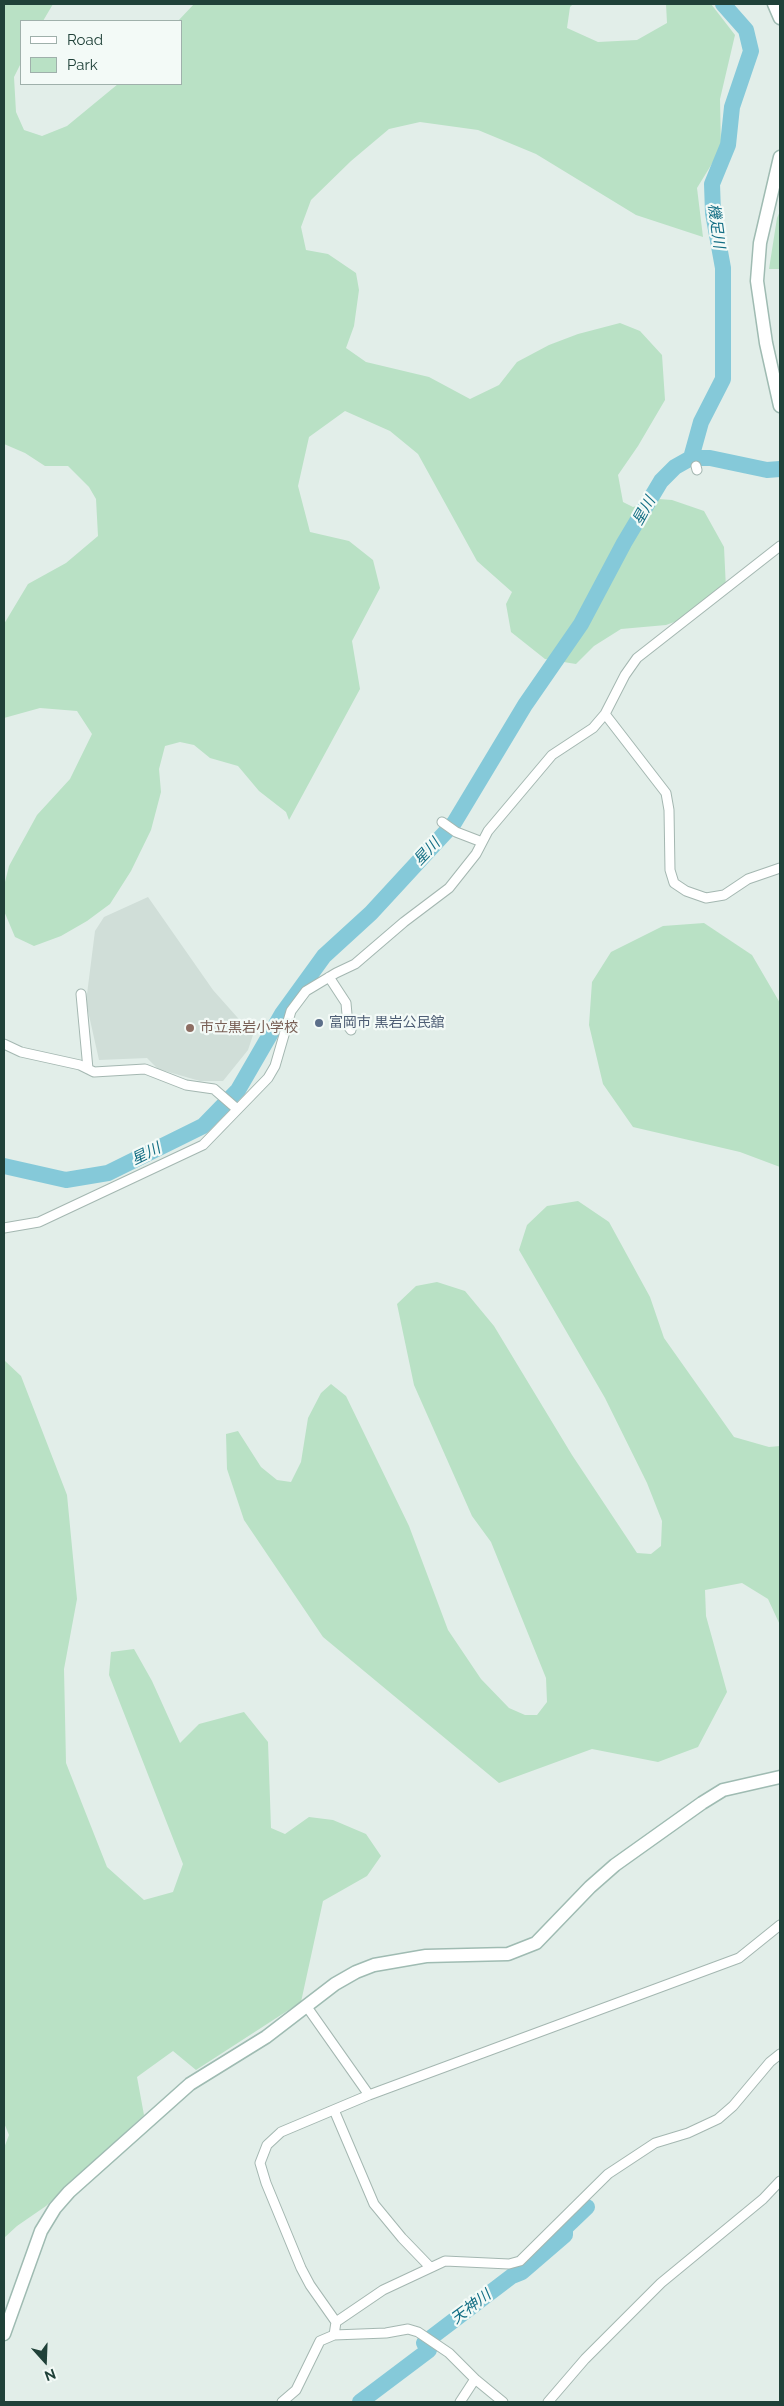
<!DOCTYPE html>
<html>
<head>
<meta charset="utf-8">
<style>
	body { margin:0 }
	#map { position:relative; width:784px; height:2406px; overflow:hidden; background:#e2eee9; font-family:Raleway,sans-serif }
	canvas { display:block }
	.frame { position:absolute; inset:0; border:5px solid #204139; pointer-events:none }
	.legend { position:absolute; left:20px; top:20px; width:162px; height:65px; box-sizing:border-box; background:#f3faf7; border:1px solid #9fb0ab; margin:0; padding:6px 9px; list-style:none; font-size:15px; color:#204139 }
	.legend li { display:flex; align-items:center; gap:10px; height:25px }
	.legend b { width:25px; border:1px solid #9fb0ab }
	.north { position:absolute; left:20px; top:2336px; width:50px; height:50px; -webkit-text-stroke:4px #f3faf7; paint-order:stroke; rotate:160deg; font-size:14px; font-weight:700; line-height:20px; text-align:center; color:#204139 }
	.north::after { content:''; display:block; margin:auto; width:18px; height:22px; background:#204139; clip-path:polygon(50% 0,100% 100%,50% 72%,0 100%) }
</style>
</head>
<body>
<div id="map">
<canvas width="784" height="2406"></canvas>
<div class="frame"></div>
<ul class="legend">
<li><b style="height:6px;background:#fff"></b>Road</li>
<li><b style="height:14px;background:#b9e1c5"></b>Park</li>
</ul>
<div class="north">N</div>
</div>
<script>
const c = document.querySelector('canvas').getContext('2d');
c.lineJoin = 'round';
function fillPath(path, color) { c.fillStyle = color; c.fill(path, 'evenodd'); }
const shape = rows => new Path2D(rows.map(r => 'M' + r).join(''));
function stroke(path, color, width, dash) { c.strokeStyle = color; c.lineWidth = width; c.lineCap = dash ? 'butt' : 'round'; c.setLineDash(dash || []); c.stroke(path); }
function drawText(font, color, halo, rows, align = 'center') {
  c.font = font + ' Raleway,"Noto Sans JP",sans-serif'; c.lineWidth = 4.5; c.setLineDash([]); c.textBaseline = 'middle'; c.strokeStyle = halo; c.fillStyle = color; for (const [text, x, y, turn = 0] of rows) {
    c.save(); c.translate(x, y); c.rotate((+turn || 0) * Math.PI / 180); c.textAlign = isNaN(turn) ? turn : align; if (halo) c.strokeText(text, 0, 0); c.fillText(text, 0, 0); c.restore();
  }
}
const built = shape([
	[148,897,213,990,253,1035,248,1050,223,1081,200,1081,158,1069,147,1058,99,1060,86,1002,95,931,104,917]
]);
const green = shape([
	[4,4,53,4,43,21,21,21,21,63,14,77,16,112,24,130,42,136,67,126,118,84,181,84,181,21,178,21,194,4,573,4,570,7,567,28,598,42,637,40,667,23,666,4,711,4,735,35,720,99,721,149,697,188,703,237,636,215,536,154,478,130,420,122,389,129,351,161,311,200,301,227,306,250,328,254,356,273,359,290,354,326,346,348,366,362,429,377,470,399,499,385,517,362,549,345,578,334,620,323,640,331,662,355,665,400,638,446,618,475,623,502,633,507,659,499,672,500,704,511,724,547,726,589,705,611,666,625,621,629,594,646,576,664,545,659,511,632,506,604,512,592,477,561,418,454,390,431,345,411,309,437,298,486,310,532,349,541,373,560,380,588,352,641,360,689,289,820,286,812,259,791,238,766,210,758,194,745,180,742,165,746,159,769,161,792,151,830,131,871,110,904,87,921,61,936,34,946,15,937,4,911,4,886,9,866,37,815,70,779,92,734,77,711,40,708,4,718,4,624,28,584,66,563,98,536,96,499,89,487,68,466,45,466,25,453,4,444],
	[780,211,780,269,769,269,777,218],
	[704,923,752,955,780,1003,780,1167,740,1152,633,1127,603,1084,589,1025,592,982,611,952,663,926],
	[578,1201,609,1222,650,1297,664,1338,734,1437,769,1447,780,1446,780,1625,768,1599,742,1583,705,1590,706,1616,727,1692,698,1747,658,1762,592,1749,499,1783,323,1637,244,1520,227,1469,226,1434,238,1431,261,1467,277,1480,291,1482,301,1462,308,1418,321,1393,331,1384,346,1396,409,1526,448,1630,481,1679,509,1708,525,1715,537,1715,547,1702,546,1678,491,1542,472,1516,414,1385,397,1304,416,1286,437,1282,465,1291,494,1326,572,1455,637,1553,651,1554,661,1546,662,1521,647,1483,605,1398,519,1250,527,1225,547,1206],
	[4,1360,21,1376,67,1495,77,1599,64,1669,66,1763,107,1867,144,1900,173,1892,183,1864,109,1675,111,1652,134,1649,152,1681,180,1743,199,1724,244,1712,268,1742,271,1828,285,1834,309,1817,333,1820,366,1834,381,1856,367,1876,323,1901,301,2002,196,2070,173,2051,137,2077,144,2115,46,2206,17,2226,4,2238,4,2148,9,2135,4,2123]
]);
const river = shape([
	[691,458,701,422,723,379,723,268,713,213,712,184,728,145,732,107,751,51,746,30,723,4],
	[4,1166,66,1180,108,1173,203,1126,238,1090,282,1014,324,956,371,913,454,823,525,705,581,624,624,543,661,481,675,467,691,458,710,458,767,470,780,469],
	[360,2402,429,2350,424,2343,512,2276,522,2272,565,2235,565,2228,587,2207]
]);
const street = shape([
	[696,466,697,470],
	[605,714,666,793,669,810,670,870,674,883,686,891,706,898,724,895,748,879,780,868],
	[442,822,456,832,482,842],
	[329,977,346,1003,348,1026,351,1030],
	[81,994,88,1069],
	[4,1044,21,1052,80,1065,94,1072,145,1069,186,1085,214,1089,237,1109],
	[4,1228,39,1222,203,1145,268,1078,275,1066,291,1011,306,991,336,973,355,964,404,922,449,888,476,854,488,831,552,755,593,728,605,714,625,675,637,658,780,546],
	[307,2007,369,2095],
	[334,2110,374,2204,402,2238,430,2267],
	[336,2322,383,2290,445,2261,509,2264,520,2261,608,2174,655,2143,688,2133,718,2119,733,2106,770,2062,780,2054],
	[334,2335,386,2333,408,2329,418,2332,449,2353,475,2379,503,2402],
	[282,2402,296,2390,320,2341,334,2335,336,2322,310,2285,301,2268,266,2183,260,2163,267,2145,281,2132,369,2095,739,1958,780,1925],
	[460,2402,475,2379],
	[548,2402,585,2359,661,2283,763,2199,780,2181]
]);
const secondary = shape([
	[774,4,780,18],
	[780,157,760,243,757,281,766,343,780,406],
	[4,2334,41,2231,55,2208,69,2192,190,2084,266,2037,335,1984,356,1972,374,1965,426,1956,508,1954,536,1943,590,1887,615,1865,702,1803,723,1790,780,1777]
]);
const markers = [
	[319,1023,5,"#5c6f8a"],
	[190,1028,5,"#8d6e63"]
];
const serviceNames = [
	["富岡市 黒岩公民舘",329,1023]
];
const educationNames = [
	["市立黒岩小学校",200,1028]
];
const waterNames = [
	["機足川",716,226,82],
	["星川",644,511,-61],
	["星川",427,852,-47],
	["星川",146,1154,-26],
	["天神川",471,2307,-37]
];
fillPath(built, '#d0ded8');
fillPath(green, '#b9e1c5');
stroke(river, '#85c9d9', 16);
stroke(street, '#a4b7b1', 11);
stroke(secondary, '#9fbbb2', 15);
stroke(street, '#fff', 9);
stroke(secondary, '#fff', 12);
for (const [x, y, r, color] of markers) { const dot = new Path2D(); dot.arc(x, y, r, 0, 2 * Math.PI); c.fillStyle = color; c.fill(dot); stroke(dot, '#f3faf7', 2); }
drawText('14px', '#4e5e75', '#f3faf7', serviceNames, 'left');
drawText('14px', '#785e54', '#f3faf7', educationNames, 'left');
drawText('italic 15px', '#136e84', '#f3faf7', waterNames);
</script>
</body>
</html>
